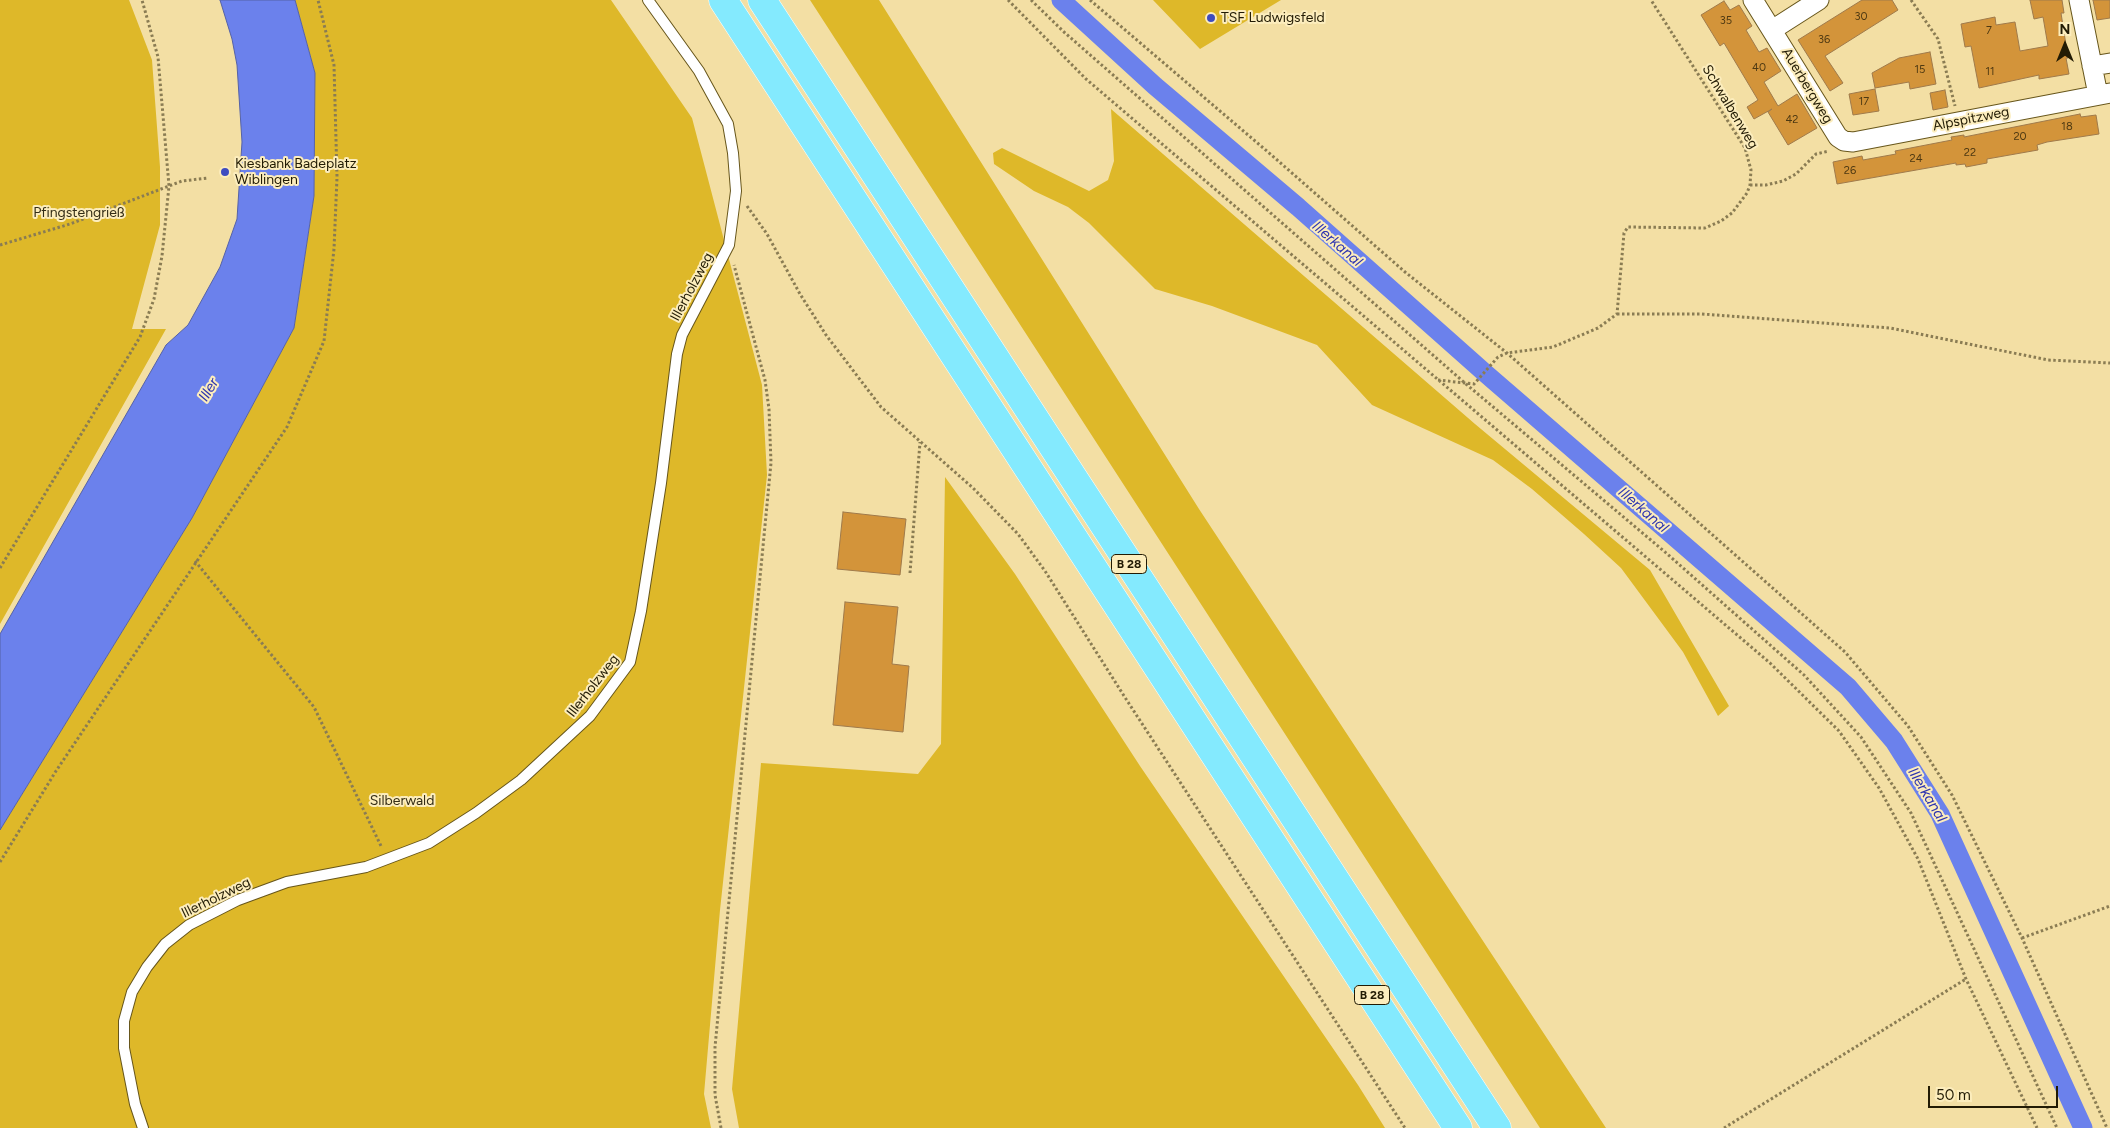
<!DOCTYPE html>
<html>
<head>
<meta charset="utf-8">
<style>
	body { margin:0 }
	#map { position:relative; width:2110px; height:1128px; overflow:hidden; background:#f3dfa4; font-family:Figtree,sans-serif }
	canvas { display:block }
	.north { position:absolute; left:2040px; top:20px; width:50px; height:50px; -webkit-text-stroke:4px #fcedbd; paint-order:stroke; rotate:0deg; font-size:14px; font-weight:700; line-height:20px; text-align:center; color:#221b04 }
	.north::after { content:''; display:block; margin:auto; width:18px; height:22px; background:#221b04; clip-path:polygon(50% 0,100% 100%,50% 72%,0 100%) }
	.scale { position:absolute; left:1928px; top:1086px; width:130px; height:22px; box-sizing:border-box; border:2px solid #221b04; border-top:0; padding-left:6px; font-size:15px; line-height:18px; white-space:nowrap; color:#221b04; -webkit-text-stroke:4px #fcedbd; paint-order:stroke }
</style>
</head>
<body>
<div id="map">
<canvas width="2110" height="1128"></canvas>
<div class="north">N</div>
<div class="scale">50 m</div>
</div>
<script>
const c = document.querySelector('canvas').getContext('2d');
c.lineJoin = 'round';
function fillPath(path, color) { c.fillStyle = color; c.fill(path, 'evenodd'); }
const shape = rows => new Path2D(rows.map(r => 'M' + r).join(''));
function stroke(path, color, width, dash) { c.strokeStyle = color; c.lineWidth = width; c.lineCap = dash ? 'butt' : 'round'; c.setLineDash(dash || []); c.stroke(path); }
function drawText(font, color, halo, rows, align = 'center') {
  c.font = font + ' Figtree,sans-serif'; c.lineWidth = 4; c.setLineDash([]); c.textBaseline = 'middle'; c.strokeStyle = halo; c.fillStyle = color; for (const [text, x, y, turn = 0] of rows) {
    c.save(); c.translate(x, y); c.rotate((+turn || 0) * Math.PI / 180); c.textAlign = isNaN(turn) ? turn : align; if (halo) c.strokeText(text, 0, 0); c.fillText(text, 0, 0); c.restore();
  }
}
const green = shape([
	[0,0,129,0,152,60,160,167,160,225,132,329,166,329,0,624],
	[295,0,611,0,692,118,762,385,767,475,720,910,704,1094,711,1128,0,1128,0,830,192,518,294,328,314,196,315,73],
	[810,0,879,0,1199,509,1606,1128,1540,1128],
	[1153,0,1281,0,1200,49],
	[1111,109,1475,424,1650,570,1729,706,1718,716,1683,652,1621,568,1584,534,1532,489,1493,460,1372,405,1317,345,1212,306,1155,289,1089,223,1068,207,1034,191,994,164,993,153,1002,148,1089,191,1108,180,1114,161],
	[945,477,1015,574,1140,766,1358,1085,1385,1128,739,1128,732,1089,761,763,918,774,941,744]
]);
const water = shape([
	[220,0,295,0,315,73,314,196,294,328,192,518,0,830,0,634,166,345,188,325,220,267,237,219,242,142,237,65,232,39,220,0]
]);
const canal = shape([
	[1061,0,1155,86,1298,207,1485,373,1848,687,1894,741,1940,814,2083,1128]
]);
const building = shape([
	[1862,0,1892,0,1898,10,1825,56,1843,83,1830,91,1798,40,1862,0],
	[2030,0,2062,0,2064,13,2061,13,2068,58,2066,58,2069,74,2039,79,2039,75,1979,88,1971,46,1965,47,1961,24,1995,17,1996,25,2015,22,2020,51,2048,46,2043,17,2034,19,2030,0],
	[2093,0,2110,0,2110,18,2097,20,2093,0],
	[1724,1,1730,10,1739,5,1752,26,1746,30,1759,52,1767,48,1781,71,1764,82,1778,106,1797,94,1817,128,1788,145,1768,112,1772,109,1754,119,1747,107,1758,100,1724,43,1720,46,1701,15,1724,1],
	[1930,52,1936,84,1910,89,1909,82,1875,88,1872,73,1899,58,1930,52],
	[1875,89,1879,111,1853,115,1849,94,1875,89],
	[1945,90,1948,107,1933,110,1930,93,1945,90],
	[2080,114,2081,117,2096,115,2099,134,2047,142,2037,145,2038,150,1987,159,1987,163,1966,167,1965,164,1956,165,1956,163,1837,184,1833,162,1862,156,1863,160,1896,154,1895,151,1952,140,1951,137,1964,135,1964,137,2080,114],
	[843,512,906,519,900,575,837,569,843,512],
	[845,602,898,607,892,664,909,666,903,732,833,725,845,602]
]);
const path = shape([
	[1008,0,1086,79,1770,663,1839,731,1879,788,1918,859,1966,979,2037,1128],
	[1031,0,1064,32,1466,384,1665,552,1804,675,1861,737,1911,813,2057,1128],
	[1090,0,1268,152,1405,272,1507,353,1845,652,1908,726,1952,795,2022,938,2107,1128],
	[1911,0,1938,39,1955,106],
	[1750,185,1766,185,1783,181,1796,174,1816,154,1829,151],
	[747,206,767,234,800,294,826,335,881,407,973,488,1018,534,1045,571,1126,699,1405,1128],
	[0,245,70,224,182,181,208,178],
	[1617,314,1702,314,1890,328,2048,360,2110,363],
	[1438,380,1474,384,1498,357,1507,353,1553,347,1598,328,1617,314,1624,233,1628,227,1705,228,1721,221,1732,213,1747,193,1750,185,1751,170,1745,148,1651,0],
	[195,561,314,707,382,848],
	[0,568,140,337,154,299,162,256,169,186,158,57,142,0],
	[910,573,920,442],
	[0,862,56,771,287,427,324,341,334,249,337,177,334,65,318,0],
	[2022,938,2110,906],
	[721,1128,715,1095,715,1047,771,463,769,409,765,380,734,265],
	[1724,1128,1966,979]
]);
const service = shape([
	[143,1128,135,1104,124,1048,124,1021,132,992,147,967,165,944,189,925,238,900,287,882,366,867,429,843,476,813,521,780,590,716,630,662,641,611,661,483,677,354,682,335,729,245,736,191,733,153,728,124,699,71,648,0]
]);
const minor = shape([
	[1753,0,1838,137,1844,141,1853,142,2110,93],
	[2079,0,2098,95],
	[1772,30,1819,0],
	[2092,66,2110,63]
]);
const trunk = shape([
	[723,0,1458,1128],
	[762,0,1497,1128]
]);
const markers = [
	[1211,18,5,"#3e4cbf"],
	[225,172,5,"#3e4cbf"]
];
const numberNames = [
	["30",1861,17],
	["35",1726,21],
	["7",1989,31],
	["36",1824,40],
	["40",1759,68],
	["15",1920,70],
	["11",1990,72],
	["17",1864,102],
	["42",1792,120],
	["18",2067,127],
	["20",2020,137],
	["22",1970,153],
	["24",1916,159],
	["26",1850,171]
];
const shields = [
	[1129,564,35],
	[1372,995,35]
];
const shieldNames = [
	["B 28",1129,564],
	["B 28",1372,995]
];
const poiNames = [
	["TSF Ludwigsfeld",1221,18],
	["Kiesbank Badeplatz",235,164],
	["Wiblingen",235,180]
];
const streetNames = [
	["Auerbergweg",1807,86,59],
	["Schwalbenweg",1730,107,59],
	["Alpspitzweg",1971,119,-11],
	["Illerholzweg",692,287,-62],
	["Illerholzweg",593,686,-52],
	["Illerholzweg",216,898,-26]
];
const parkNames = [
	["Pfingstengrieß",79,213],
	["Silberwald",402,801]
];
const waterNames = [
	["Illerkanal",1337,244,41],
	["Iller",209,390,-59],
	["Illerkanal",1643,510,41],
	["Illerkanal",1927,795,59]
];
fillPath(green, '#deb829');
fillPath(water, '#6b81ec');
stroke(water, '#5562a6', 1);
stroke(canal, '#6b81ec', 19);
fillPath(building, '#d3943a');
stroke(building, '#9f7a4b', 1);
stroke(service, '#67561b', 12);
stroke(minor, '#67561b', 21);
stroke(trunk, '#fff', 29);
stroke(path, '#8a7c53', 3, [2.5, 2.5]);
stroke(service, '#fff', 10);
stroke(minor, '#fff', 19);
stroke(trunk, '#84eafe', 28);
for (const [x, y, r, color] of markers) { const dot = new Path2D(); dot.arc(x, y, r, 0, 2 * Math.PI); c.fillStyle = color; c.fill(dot); stroke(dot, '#fcedbd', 2); }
drawText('11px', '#4e3912', null, numberNames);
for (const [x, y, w] of shields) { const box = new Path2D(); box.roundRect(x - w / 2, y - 9.5, w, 19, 4); c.fillStyle = '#fcedbd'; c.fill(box); stroke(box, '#221b04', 1); }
drawText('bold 12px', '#221b04', null, shieldNames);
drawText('14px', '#221b04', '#fcedbd', poiNames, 'left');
drawText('14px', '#221b04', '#fcedbd', streetNames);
drawText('14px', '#342d16', '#fcedbd', parkNames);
drawText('italic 15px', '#2e35b0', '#fcedbd', waterNames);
</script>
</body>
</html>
